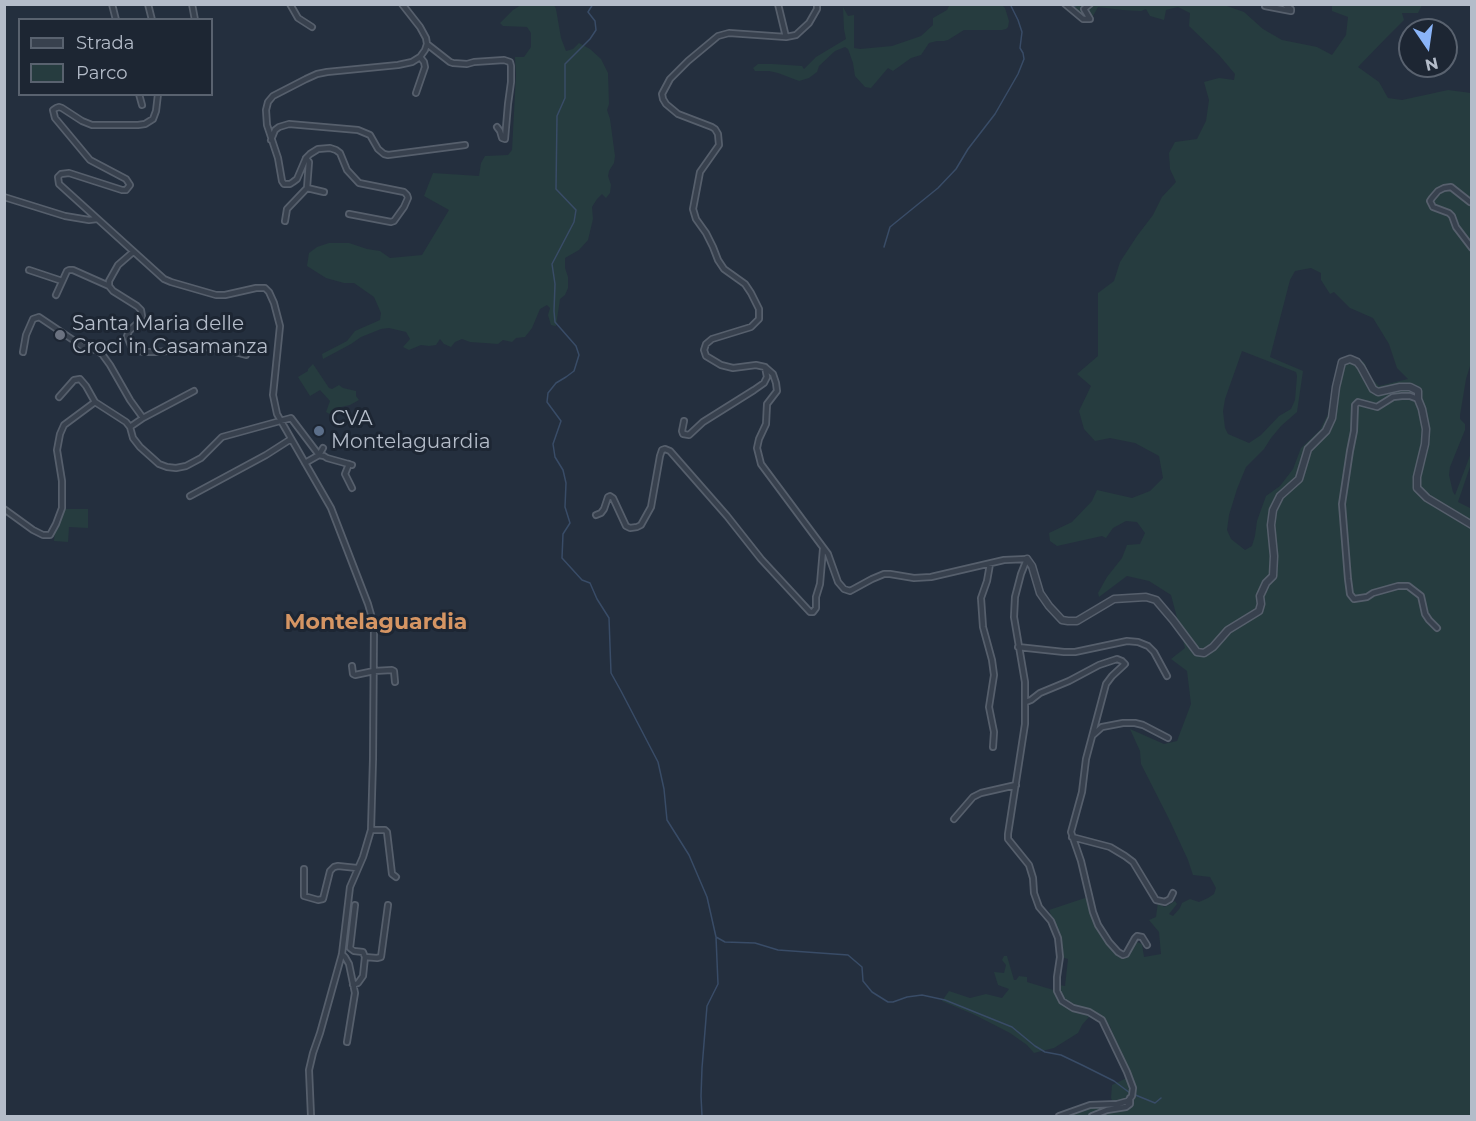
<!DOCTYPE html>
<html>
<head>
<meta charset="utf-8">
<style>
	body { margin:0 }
	#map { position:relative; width:1476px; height:1121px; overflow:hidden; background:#242f3e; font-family:Montserrat,sans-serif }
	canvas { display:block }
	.frame { position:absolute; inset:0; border:6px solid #b4bcc9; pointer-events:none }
	.legend { position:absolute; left:18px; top:18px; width:195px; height:78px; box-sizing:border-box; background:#1d2633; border:2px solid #59626f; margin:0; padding:8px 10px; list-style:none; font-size:18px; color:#b4bcc9 }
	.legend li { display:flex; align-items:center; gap:12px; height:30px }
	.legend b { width:30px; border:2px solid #59626f }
	.north { position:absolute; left:1398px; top:18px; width:60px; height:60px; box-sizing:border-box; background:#1d2633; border:2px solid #59626f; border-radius:50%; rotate:167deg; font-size:16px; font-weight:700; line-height:24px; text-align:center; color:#b4bcc9 }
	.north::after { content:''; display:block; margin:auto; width:21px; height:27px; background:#8ab4f8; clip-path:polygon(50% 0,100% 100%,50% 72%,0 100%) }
</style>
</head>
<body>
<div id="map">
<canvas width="1476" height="1121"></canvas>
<div class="frame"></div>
<ul class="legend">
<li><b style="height:8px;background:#38414e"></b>Strada</li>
<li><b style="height:16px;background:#263c3f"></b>Parco</li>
</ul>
<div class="north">N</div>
</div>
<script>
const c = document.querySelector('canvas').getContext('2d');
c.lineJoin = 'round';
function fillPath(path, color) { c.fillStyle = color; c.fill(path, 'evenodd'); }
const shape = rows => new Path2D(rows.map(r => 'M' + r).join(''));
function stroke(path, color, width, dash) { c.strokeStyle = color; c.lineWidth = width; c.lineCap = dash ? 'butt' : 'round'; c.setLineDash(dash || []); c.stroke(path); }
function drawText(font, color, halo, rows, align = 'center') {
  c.font = font + ' Montserrat,sans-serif'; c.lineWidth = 6; c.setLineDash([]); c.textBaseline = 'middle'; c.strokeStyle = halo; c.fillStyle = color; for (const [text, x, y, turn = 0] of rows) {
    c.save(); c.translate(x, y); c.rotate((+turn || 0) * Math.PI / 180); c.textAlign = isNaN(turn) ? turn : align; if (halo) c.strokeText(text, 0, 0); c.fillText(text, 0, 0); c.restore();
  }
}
const green = shape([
	[950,4,1002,5,1005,8,1009,21,1008,27,1006,29,1002,30,964,30,948,40,944,41,937,41,929,43,921,55,911,58,893,71,888,68,871,88,865,87,855,76,853,63,848,49,845,47,835,51,819,66,817,72,809,78,799,81,778,73,769,71,755,71,753,68,758,64,772,64,802,66,804,69,816,57,846,39,844,29,843,7,848,16,854,15,854,48,860,49,892,46,921,36,933,25,933,18,947,10],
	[521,5,554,5,556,9,561,38,566,51,573,49,579,43,590,49,601,59,608,73,609,104,607,110,610,119,615,156,614,163,609,171,608,176,611,185,610,193,606,198,602,194,597,199,592,207,593,219,588,240,579,250,565,258,565,268,568,277,568,288,565,295,560,299,556,326,551,325,548,315,550,308,547,305,540,309,532,328,525,337,516,338,512,342,503,340,498,344,485,343,470,342,462,339,455,342,451,347,444,344,440,339,436,345,429,346,421,345,409,350,403,347,410,339,406,332,389,328,381,329,361,337,351,344,323,359,322,354,347,341,355,331,380,320,381,313,374,297,354,283,344,283,326,278,307,266,309,253,317,247,329,243,349,243,367,249,380,251,390,258,422,255,449,210,424,196,433,173,479,176,481,163,485,156,508,155,512,150,516,75,515,57,524,57,531,47,531,33,527,27,503,26,500,23,513,10],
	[1067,5,1224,5,1244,12,1263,29,1282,40,1317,47,1332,55,1346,35,1348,17,1332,11,1332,5,1422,5,1418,13,1402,13,1404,20,1387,37,1358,67,1379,82,1388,98,1402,100,1448,90,1471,93,1471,363,1466,379,1460,415,1460,419,1465,424,1465,430,1450,467,1449,475,1453,492,1455,495,1471,453,1471,464,1458,502,1472,509,1471,1116,1067,1116,1091,1108,1114,1105,1111,1098,1112,1085,1131,1076,1119,1052,1110,1026,1089,1017,1082,1025,1078,1033,1054,1048,1034,1053,1027,1045,1010,1033,975,1015,942,1001,949,991,970,998,986,994,1002,998,1009,989,998,985,994,972,1004,973,1006,965,1002,960,1004,956,1007,956,1014,980,1016,980,1019,976,1027,977,1027,982,1060,992,1059,985,1065,986,1068,959,1061,957,1061,942,1049,910,1088,897,1090,914,1100,932,1123,958,1137,942,1142,944,1144,957,1161,954,1159,932,1149,920,1156,917,1158,902,1164,907,1169,905,1175,901,1177,904,1169,914,1173,916,1180,908,1182,903,1190,899,1199,902,1208,898,1214,894,1216,888,1210,877,1193,875,1188,860,1169,819,1141,764,1140,751,1130,729,1164,744,1177,741,1191,704,1187,671,1171,659,1185,648,1171,595,1149,581,1127,576,1099,597,1098,593,1107,577,1122,558,1127,545,1140,544,1145,533,1137,522,1126,521,1113,528,1106,538,1102,536,1057,546,1050,541,1049,533,1072,522,1092,501,1097,490,1132,498,1150,491,1163,478,1159,456,1135,443,1110,438,1095,441,1084,429,1079,411,1091,386,1077,374,1098,356,1098,293,1114,281,1120,262,1137,236,1153,215,1162,197,1176,182,1170,169,1169,153,1175,142,1197,139,1206,121,1209,100,1204,82,1219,78,1234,80,1235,74,1219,55,1189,26,1190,13,1178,7,1166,10,1164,20,1150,16,1146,9,1141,11,1122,10,1098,7,1093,16,1085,18],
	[1311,268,1321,273,1321,280,1330,294,1334,292,1350,308,1373,318,1389,344,1397,368,1408,379,1379,386,1372,379,1364,362,1349,355,1340,359,1332,391,1328,414,1320,430,1301,448,1293,469,1280,486,1266,496,1257,521,1255,536,1252,546,1245,550,1231,539,1227,530,1229,515,1237,489,1246,467,1264,449,1271,438,1281,426,1297,412,1303,371,1270,357,1290,280,1295,271],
	[1242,351,1296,372,1297,376,1295,400,1291,409,1279,416,1261,435,1249,443,1228,434,1225,428,1223,411,1225,399],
	[313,364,329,388,332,389,339,385,343,388,356,391,356,396,359,400,350,405,341,407,335,411,333,416,326,412,330,401,320,390,310,396,298,377,308,371,308,369],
	[65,509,88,509,88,528,69,527,68,542,54,541,55,529]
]);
const stream = shape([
	[593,4,588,12,595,21,596,30,590,39,565,64,565,98,557,116,556,189,576,210,574,222,552,264,555,284,554,311,555,322,576,346,579,355,574,371,566,377,556,383,548,393,547,402,561,421,553,444,555,457,563,470,566,483,565,507,570,523,563,534,562,558,582,580,590,583,597,599,609,618,611,673,621,691,658,762,664,789,667,820,689,855,707,897,716,937,718,984,707,1006,702,1068,701,1096,702,1116],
	[1073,4,1074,6,1082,4],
	[884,247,890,227,938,188,956,169,968,149,995,114,1018,74,1024,59,1023,53,1020,48,1022,32,1018,20,1010,4],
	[716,937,725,942,755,943,778,950,848,955,862,967,863,981,872,992,888,1002,893,1002,907,997,922,995,945,1000,1012,1027,1035,1046,1045,1052,1061,1055,1082,1065,1114,1081,1130,1093],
	[1133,1094,1155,1103,1161,1098]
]);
const minor = shape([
	[112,4,116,20],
	[148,4,152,20],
	[192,4,195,20],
	[290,4,298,18,312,27],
	[778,4,786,37],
	[817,4,817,9,809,23,796,35,786,37,729,33,718,36,688,61,670,79,662,94,663,99,666,104,678,114,712,127,715,129,718,134,719,145,700,172,693,209,696,219,706,233,713,247,718,260,724,269,745,284,751,293,759,309,759,319,751,327,712,339,706,344,704,350,706,356,721,365,733,368,756,365,765,367,773,374,776,383,777,391,767,404,766,424,759,439,757,448,761,464,828,554,838,582,844,589,850,591,872,579,884,574,890,574,914,578,931,577,1004,560,1027,559,1021,574,1015,597,1014,617,1025,682,1025,724,1008,834,1008,839,1029,865,1033,878,1034,893,1039,907,1051,921,1058,938,1060,957,1057,977,1057,991,1062,1001,1073,1008,1089,1012,1102,1020,1127,1072,1133,1088,1132,1096,1128,1101,1117,1104,1090,1105,1059,1116],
	[1065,4,1083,19,1090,19,1084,9,1090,4],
	[1265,6,1291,11,1291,9,1284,4],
	[427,44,450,62,453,63,467,64,474,62,504,60,510,62,511,66,511,82,508,104,505,139,502,138,500,131,497,127],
	[416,93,425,67,424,62,420,57],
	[139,94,142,105],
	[158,94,156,111,153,119,145,124,138,125,92,125,82,121,62,108,59,107,56,108,53,110,55,118,90,160,126,179,130,185,126,190,122,190,69,173,61,174,58,177,59,184,164,279,171,282,216,295,225,295,256,288,265,288,269,292,274,303,280,326,273,395,277,414,331,508,368,604,374,625,373,759,371,830,363,857,350,887,342,954,320,1033,313,1053,309,1070,311,1116],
	[271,140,275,130,279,127,289,124,358,130,370,135,378,149,384,154,388,155,465,145],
	[307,188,324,192],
	[4,197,65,216,89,220,97,219],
	[1470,202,1451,187,1444,188,1438,191,1432,198,1430,201,1433,207,1449,213,1452,216,1456,227,1472,248],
	[349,214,391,222,394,221,404,207,408,198,407,195,404,192,359,183,347,170,340,153,336,150,330,148,318,149,310,154,306,158,297,179,293,182,290,184,284,184,282,181,278,158,267,125,266,110,268,102,273,96,306,79,317,74,327,72,398,65,412,62,420,57,425,50,427,44,426,38,420,27,402,4],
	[285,221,287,209,307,188,309,162,306,158],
	[133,252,118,265,109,281,109,286,113,291,137,306,141,310,142,316,141,320,129,331,127,336,131,346,139,351,144,352,157,352,205,347,231,351,246,355],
	[29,270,62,281],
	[56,295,67,271,69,270,73,270,109,286],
	[23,352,26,335,33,319,39,317,82,346,98,351,102,354,110,365,130,400,143,418],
	[59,397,74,380,80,379,86,386,95,402],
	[1418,399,1410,396,1402,396,1393,397,1377,407,1358,402,1355,405,1354,431,1350,451,1342,504,1348,579,1350,594,1354,599,1367,597,1373,593,1398,586,1408,586,1421,596,1425,614,1429,620,1437,628],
	[684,421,682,431,683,434,689,435,703,422,754,390,764,383,767,377,765,367],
	[130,427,143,418,194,391],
	[323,448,319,455,324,456,327,458,352,465],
	[349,464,345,474,352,488],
	[190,496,266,455,291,439],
	[4,509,33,530,43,535,50,535,56,524,62,508,62,481,57,450,60,434,64,425,95,402,126,422,130,427,133,438,140,447,159,464,167,467,176,468,186,466,201,458,222,437,291,418,319,455,305,463],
	[596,515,601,513,604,509,608,497,610,496,613,498,626,526,630,528,637,527,641,525,651,507,660,456,662,450,665,449,670,451,727,516,761,559,810,612,813,612,816,608,816,597,820,584,823,549],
	[990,564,987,581,981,598,983,627,992,660,994,675,989,707,994,732,993,747],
	[1018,647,1064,652,1075,652,1127,641,1138,642,1148,646,1154,652,1167,676],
	[352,666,353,674,355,675,374,671,392,670,394,671,395,682],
	[1026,702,1031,700,1040,693,1069,681,1099,665,1117,659,1122,661,1125,664,1112,676,1106,684,1086,759,1082,792,1071,832,1081,861,1093,912,1098,925,1109,942,1118,952,1123,955,1126,954,1135,938,1137,936,1142,937,1147,945],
	[1093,735,1102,727,1123,723,1135,723,1143,725,1168,738],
	[954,819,973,797,981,793,1016,785],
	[371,830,385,830,387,832,392,874,396,877],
	[1072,837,1110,847,1125,856,1133,862,1156,900,1165,902,1170,899,1173,893],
	[304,869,304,896,318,900,323,899,330,871,334,867,338,866,357,868],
	[342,954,345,957,349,964,355,993,347,1042],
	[365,957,377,958,381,957,388,905],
	[353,985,358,983,363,976,365,957,363,952,354,951,350,948,355,905],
	[1092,1116,1107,1110,1126,1107,1130,1104,1130,1098]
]);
const tertiary = shape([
	[1027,559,1032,566,1040,593,1049,606,1062,620,1068,621,1077,621,1114,599,1146,597,1156,600,1173,620,1197,652,1204,653,1213,647,1228,630,1259,611,1261,604,1260,596,1266,583,1273,576,1274,556,1271,525,1273,510,1280,496,1299,479,1308,449,1326,431,1332,418,1336,387,1342,362,1350,359,1357,362,1361,367,1373,389,1378,392,1400,387,1410,387,1418,391,1418,399,1422,409,1426,429,1425,444,1417,477,1417,488,1427,498,1472,525]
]);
const markers = [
	[60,335,6,"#6b7280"],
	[319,431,6,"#5c6f8a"]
];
const poiNames = [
	["Santa Maria delle",72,324],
	["Croci in Casamanza",72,347],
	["CVA",331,419],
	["Montelaguardia",331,442]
];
const quarterNames = [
	["Montelaguardia",376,623]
];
fillPath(green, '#263c3f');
stroke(stream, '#394c67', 1.5);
stroke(minor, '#565f6c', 8);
stroke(tertiary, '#565f6c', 9);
stroke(minor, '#38414e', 4.5);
stroke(tertiary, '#38414e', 6);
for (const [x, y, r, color] of markers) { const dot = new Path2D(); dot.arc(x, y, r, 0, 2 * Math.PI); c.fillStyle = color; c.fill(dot); stroke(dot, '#1d2633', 2); }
drawText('20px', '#b4bcc9', '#1d2633', poiNames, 'left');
drawText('bold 22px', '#d59563', '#1d2633', quarterNames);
</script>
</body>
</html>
